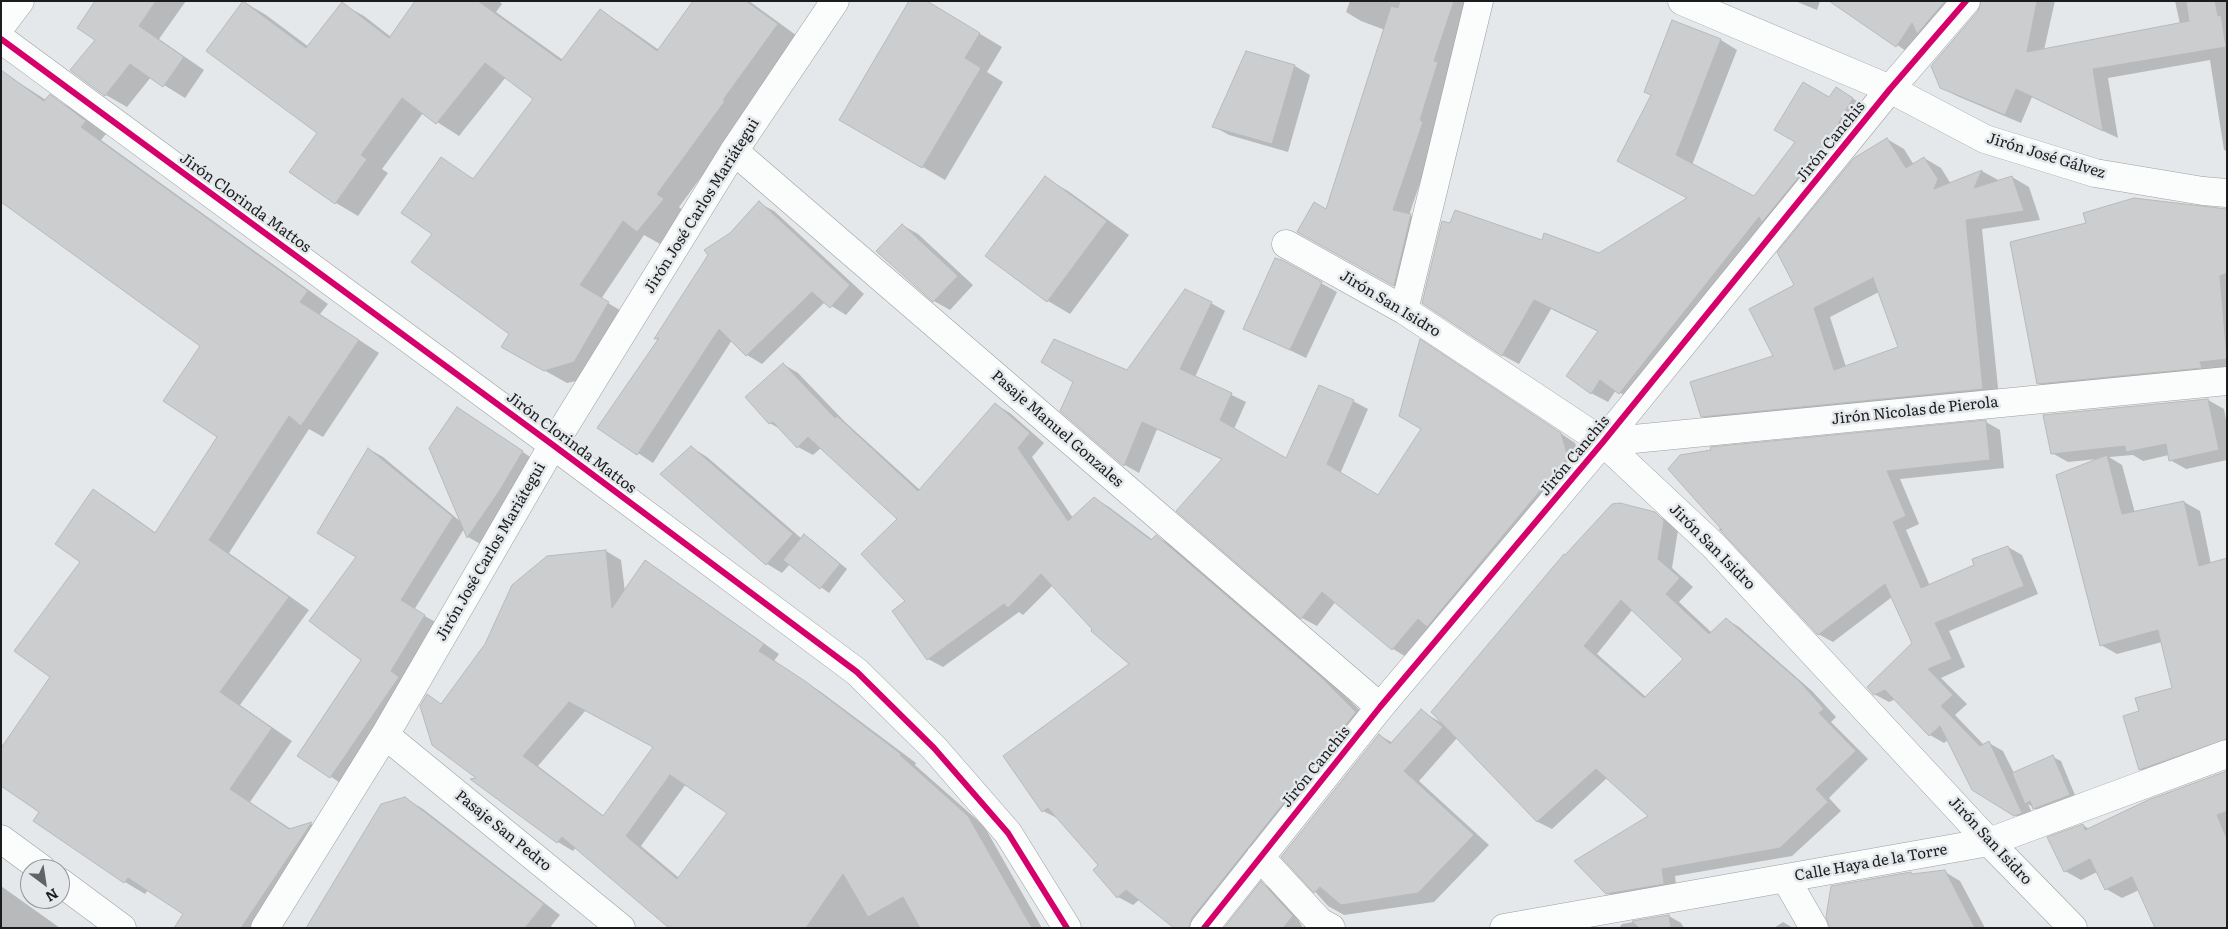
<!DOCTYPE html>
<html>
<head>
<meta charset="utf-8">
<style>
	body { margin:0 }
	#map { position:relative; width:2228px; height:929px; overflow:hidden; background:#e5e8ea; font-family:Literata,serif }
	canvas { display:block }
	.frame { position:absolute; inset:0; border:2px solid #1b1c1e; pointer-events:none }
	.north { position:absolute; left:20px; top:859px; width:50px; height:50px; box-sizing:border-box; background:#e4e8eb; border:1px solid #949699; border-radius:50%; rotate:149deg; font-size:14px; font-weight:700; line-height:20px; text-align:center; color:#1b1c1e }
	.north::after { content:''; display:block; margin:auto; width:18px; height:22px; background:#626365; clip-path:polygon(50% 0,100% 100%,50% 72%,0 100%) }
</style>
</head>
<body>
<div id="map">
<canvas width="2228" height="929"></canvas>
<div class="frame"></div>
<div class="north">N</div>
</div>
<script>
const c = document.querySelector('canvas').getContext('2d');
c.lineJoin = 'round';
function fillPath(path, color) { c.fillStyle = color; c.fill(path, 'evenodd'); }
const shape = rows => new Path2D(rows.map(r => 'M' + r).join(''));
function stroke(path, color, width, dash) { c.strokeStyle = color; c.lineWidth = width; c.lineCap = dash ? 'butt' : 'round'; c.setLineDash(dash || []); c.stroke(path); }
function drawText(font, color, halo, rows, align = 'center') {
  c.font = font + ' Literata,serif'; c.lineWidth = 5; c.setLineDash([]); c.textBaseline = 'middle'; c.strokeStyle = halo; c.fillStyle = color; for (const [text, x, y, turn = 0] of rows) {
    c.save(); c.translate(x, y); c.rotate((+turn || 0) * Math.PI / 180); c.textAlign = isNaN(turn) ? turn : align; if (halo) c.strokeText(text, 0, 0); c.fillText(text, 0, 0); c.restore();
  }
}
const shadow = shape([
	[97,1,186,1,159,39,204,70,185,98,151,77,127,107,106,95,72,70,97,40],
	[417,1,499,1,502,4,496,12,563,60,600,11,622,24,659,50,695,1,749,1,800,38,747,115,679,207,685,212,660,244,644,235,601,299,630,316,595,377,567,383,503,347,511,334,434,234,441,159,474,179,535,98,506,77,459,136,423,113,382,169,388,173,358,216,336,203,319,132,244,2,266,15,309,47,342,4,364,16,391,37],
	[925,1,1002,47,987,72,1003,82,945,180,841,119],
	[1350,1,1471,1,1438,131,1409,215,1426,224,1409,294,1299,232,1327,211,1385,30,1361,21,1346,12],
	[1795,1,1820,1,1817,10],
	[1832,1,1964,1,1909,53],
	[1994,1,2055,1,2044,50,2180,24,2175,1,2227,1,2227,151,2224,150,2210,60,2108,78,2118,138,2032,97,2021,123,1957,96,1941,87],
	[1673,22,1721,40,1737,50,1692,165,1754,198,1837,88,1869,109,1636,403,1616,390,1608,402,1591,393,1599,332,1551,309,1519,364,1502,355,1542,241,1599,254,1688,198,1652,96],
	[1247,53,1295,66,1310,75,1288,152,1229,135,1213,126],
	[1,71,46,100,50,96,71,108,106,134,101,140,328,304,320,314,379,353,323,437,309,429,229,553,309,610,240,705,292,741,250,802,291,829,312,824,332,835,270,928,175,928,185,914,148,890,145,894,125,882,35,821,41,811,51,677,82,562,94,491,114,503,156,533,219,437,202,346],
	[1887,139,1904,149,1914,165,1924,158,1941,168,1951,184,1982,171,1998,180,1997,182,2012,177,2029,187,2040,220,1982,229,1999,398,1718,426,1702,416,1775,357,1796,286],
	[1879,292,1900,348,1846,367,1830,317],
	[1045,178,1068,191,1129,235,1070,314,1048,301],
	[759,203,774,211,864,294,846,315,825,302,762,364,747,355,732,340,653,463,599,427,659,341,656,339,709,255],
	[2227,210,2227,370,2054,392,2038,383,2088,224],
	[902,225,918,234,973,285,950,310,934,301],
	[1321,283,1337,292,1306,358,1244,328],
	[1211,303,1225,311,1195,377,1246,402,1234,429,1286,460,1353,401,1368,409,1340,474,1379,497,1423,429,1435,349,1575,443,1582,465,1408,658,1393,649,1336,601,1317,626,1302,618,1178,511,1223,460,1157,429,1139,473,1125,465,1062,411,1127,371],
	[783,364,798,373,845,422,920,490,995,404,1010,413,1044,443,1032,457,1073,518,1094,498,1109,507,1153,540,1156,536,1171,545,1336,687,1371,721,1206,928,1176,928,1140,899,1133,905,1118,897,1100,865,1059,819,1043,811,1131,664,1053,585,1023,615,1019,612,943,667,928,659,907,602,899,519,821,448,813,455,798,447,783,431,770,423,747,397],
	[2208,400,2224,409,2227,425,2227,460,2186,469,2170,460,2169,455,2143,461,2133,455,2109,457,2122,465,2135,513,2184,502,2200,511,2211,564,2227,559,2227,752,2156,778,2140,769,2173,689,2162,642,2117,654,2101,645,2098,459,2068,462,2052,453],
	[472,417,536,461,482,545,468,537,464,529,414,610,439,624,345,786,298,755,363,660,358,557,369,449,383,457,461,522],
	[1986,422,2000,430,2004,468,1900,479,1919,524,1906,530,1930,586,1976,565,2008,547,2022,555,2038,594,1949,631,1965,667,1941,678,1967,704,1955,715,1984,745,1989,743,2003,751,2014,773,2053,757,2061,761,2077,800,2042,813,2028,804,2036,821,2029,823,2015,815,1948,740,1944,743,1930,735,1896,699,1889,702,1874,694,1913,644,1892,597,1833,642,1818,634,1723,531],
	[691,447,707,457,802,539,804,536,812,540,847,569,829,593,790,564,782,573,767,564,662,474],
	[1655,514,1669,522,1678,530,1672,568,1693,587,1679,602,1712,633,1726,619,1739,627,1812,691,1836,717,1831,722,1868,759,1829,798,1841,811,1792,856,1675,876,1677,891,1621,901,1607,893,1650,817,1607,778,1552,829,1538,822,1457,738,1419,781,1489,845,1434,902,1344,915,1328,906,1283,856,1379,735,1393,743,1421,711,1442,723,1566,557],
	[1633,609,1685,659,1646,697,1597,654],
	[606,551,621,560,625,592,645,562,661,571,779,654,774,661,821,692,916,763,915,765,984,826,1042,928,673,928,576,847,573,851,558,842,473,780,479,778,442,705],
	[586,710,654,747,604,816,538,766],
	[686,784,729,813,679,878,641,846],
	[2227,772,2227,928,2139,890,2122,898,2106,889,2097,872,2081,880,2065,871,2083,825,2089,829],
	[405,798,423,809,560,915,551,926,553,928,308,928],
	[1945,872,1960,881,1985,928,1831,928,1911,873,1914,875],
	[1261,883,1276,891,1303,921,1299,921,1303,928,1226,928],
	[1,886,60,928,1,928],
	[1669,916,1681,923,1684,928,1619,928,1622,924],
	[1783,922,1793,928,1774,928]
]);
const building = shape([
	[95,1,156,1,139,26,184,57,163,87,130,64,105,96,70,70,95,40,77,28,95,1],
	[243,1,306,48,342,2,389,38,415,1,478,1,561,61,600,9,657,51,693,1,746,1,778,24,723,100,725,101,657,194,664,199,637,232,623,221,580,285,609,302,574,362,544,371,501,347,509,334,411,262,432,234,401,213,441,157,473,179,533,99,485,63,436,124,402,98,361,155,367,159,335,204,289,172,317,133,206,51,243,1],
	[909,1,927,1,980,33,965,58,981,68,922,168,839,120,909,1],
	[1400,1,1454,1,1434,61,1438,62,1420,120,1423,122,1393,210,1411,214,1394,286,1297,232,1314,202,1326,209,1391,6,1398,8,1400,1],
	[1829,1,1945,1,1917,34,1912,23,1896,47,1829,1],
	[1981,1,2037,1,2027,52,2189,21,2186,1,2215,1,2218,16,2221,15,2226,47,2093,69,2103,131,2016,89,2005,115,1940,88,1931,66,1978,11,1981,1],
	[1672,20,1721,39,1676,155,1754,196,1795,142,1774,130,1803,82,1829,97,1836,87,1853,98,1829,140,1762,222,1759,217,1619,394,1600,380,1591,394,1566,376,1598,331,1534,300,1502,356,1422,303,1442,221,1450,223,1455,210,1542,240,1544,233,1599,253,1687,198,1617,161,1651,95,1644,92,1672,20],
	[1246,51,1295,65,1272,144,1212,127,1246,51],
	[1,70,44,101,50,94,86,121,81,127,308,291,300,302,359,340,301,426,289,416,209,540,289,597,220,692,272,728,230,789,289,829,312,822,241,928,174,928,183,914,128,878,124,883,33,821,39,812,1,786,1,748,50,677,14,651,80,562,55,544,93,489,155,533,217,437,163,401,200,346,1,202,1,70],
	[1887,138,1906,168,1924,157,1938,179,1934,189,1982,170,1974,188,2012,176,2024,211,1966,220,1983,389,1701,417,1690,382,1773,356,1749,309,1794,285,1777,252,1854,158,1887,138],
	[1873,278,1898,347,1834,370,1814,308,1873,278],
	[1045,176,1107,221,1047,302,985,256,1045,176],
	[2134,198,2227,209,2227,273,2220,276,2227,359,2200,362,2202,368,2037,384,2010,242,2086,223,2083,213,2134,198],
	[759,201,850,285,830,308,812,292,746,356,719,329,637,455,597,428,659,338,654,339,708,255,704,250,730,233,759,201],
	[902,224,958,276,933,302,876,251,902,224],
	[1275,258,1282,260,1322,282,1290,350,1243,329,1275,258],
	[1185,289,1212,302,1180,369,1232,393,1220,420,1286,458,1319,385,1354,400,1327,464,1378,495,1421,429,1399,416,1420,339,1561,433,1568,457,1427,627,1418,619,1392,650,1322,592,1301,619,1176,511,1222,459,1142,422,1124,466,1060,411,1073,382,1041,362,1054,339,1127,370,1185,289],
	[783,363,835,418,837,416,918,491,995,403,1030,433,1018,448,1068,521,1094,497,1151,540,1156,535,1321,677,1356,712,1192,918,1189,928,1174,928,1126,890,1117,898,1093,870,1098,865,1048,808,1042,812,1003,756,1129,664,1091,631,1092,629,1041,574,1008,608,1004,604,927,660,892,611,905,601,861,554,897,519,808,437,797,448,773,422,769,424,745,397,783,363],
	[2208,399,2219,450,2169,461,2166,444,2126,452,2125,446,2051,454,2043,415,2208,399],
	[457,407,523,451,500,490,467,538,429,448,457,407],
	[1986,420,1990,460,1887,471,1906,516,1893,522,1921,588,1974,565,1972,559,2008,546,2024,586,1935,623,1952,659,1928,669,1953,695,1941,706,1980,746,1989,741,2022,813,2014,816,1972,790,1940,726,1929,736,1885,690,1874,695,1867,687,1912,643,1885,584,1818,635,1719,529,1722,530,1668,469,1680,455,1711,450,1710,447,1986,420],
	[691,446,793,534,766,565,660,474,691,446],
	[368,448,453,517,401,600,425,615,391,671,399,677,330,778,297,756,361,660,309,621,356,557,317,533,368,448],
	[2107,455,2122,514,2184,501,2199,566,2227,558,2227,739,2139,770,2123,716,2139,711,2135,698,2172,688,2158,630,2100,646,2056,475,2107,455],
	[1620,503,1655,512,1664,521,1658,559,1680,578,1666,594,1709,634,1726,618,1799,681,1824,709,1819,713,1856,751,1816,789,1828,802,1780,848,1662,869,1664,884,1606,894,1574,861,1648,816,1596,769,1537,822,1431,712,1564,554,1565,555,1612,504,1620,503],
	[1621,600,1683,659,1644,698,1584,646,1621,600],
	[804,534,840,564,820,589,783,560,804,534],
	[606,550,612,608,645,560,764,644,759,651,805,681,901,754,900,755,968,816,1032,928,920,928,903,897,868,917,843,874,806,928,669,928,562,837,557,843,470,779,476,778,432,745,420,706,427,694,441,704,485,644,512,585,547,556,606,550],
	[569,702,653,747,603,816,523,756,569,702],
	[670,775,727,813,677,879,626,836,670,775],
	[1421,709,1443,727,1404,771,1474,835,1418,893,1341,905,1320,887,1314,893,1281,857,1379,734,1390,744,1421,709],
	[2053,755,2070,795,2033,809,2030,801,2025,804,2012,773,2053,755],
	[2227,771,2227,811,2217,815,2227,839,2227,928,2155,928,2132,877,2105,890,2090,859,2064,872,2047,837,2083,824,2085,830,2148,800,2227,771],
	[405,797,544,904,525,928,306,928,381,804,405,797],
	[1945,870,1975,928,1830,928,1826,917,1831,886,1911,872,1912,874,1945,870],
	[1261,881,1293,916,1283,928,1224,928,1261,881],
	[1669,915,1671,928,1639,928,1632,921,1669,915]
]);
const minor = shape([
	[1682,1,1890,89,1985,139,2095,173,2203,191,2227,193],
	[1,26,20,1],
	[1,39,553,445,857,672,934,748,1008,833,1067,928],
	[734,151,1380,707],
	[1286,244,1404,310,1603,442,1714,546,1989,842,2073,928],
	[1404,310,1479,1],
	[1603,442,2227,381],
	[385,735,621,928],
	[1,839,42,869],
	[1260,857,1320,922,1331,928],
	[1786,879,1814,928],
	[60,882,122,928],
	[265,928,385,735,553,445,734,151,835,1],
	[1204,928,1380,707,1603,442,1890,89,1966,1],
	[1504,928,1989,842,2227,754]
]);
const cycleway = shape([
	[1,39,553,445,857,672,934,748,1008,833,1067,928],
	[1204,928,1380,707,1603,442,1890,89,1966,1]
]);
const streetNames = [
	["Jirón Canchis",1831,142,-51],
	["Jirón José Gálvez",2046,156,17],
	["Jirón Clorinda Mattos",245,203,36],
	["Jirón José Carlos Mariátegui",702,206,-58],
	["Jirón San Isidro",1390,304,31],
	["Jirón Nicolas de Pierola",1915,411,-6],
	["Pasaje Manuel Gonzales",1057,429,41],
	["Jirón Clorinda Mattos",571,443,37],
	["Jirón Canchis",1575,456,-50],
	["Jirón San Isidro",1712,547,45],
	["Jirón José Carlos Mariátegui",491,552,-60],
	["Jirón Canchis",1316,767,-51],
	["Pasaje San Pedro",503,831,39],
	["Jirón San Isidro",1990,841,47],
	["Calle Haya de la Torre",1871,863,-10]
];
fillPath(shadow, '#0003');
fillPath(building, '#cbcdce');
stroke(building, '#b7b9ba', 1);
stroke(minor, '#9c9ea0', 29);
stroke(minor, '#fbfcfc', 28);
stroke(cycleway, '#d6006c', 6);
drawText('15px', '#1b1c1e', '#e4e8eb', streetNames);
</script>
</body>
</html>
